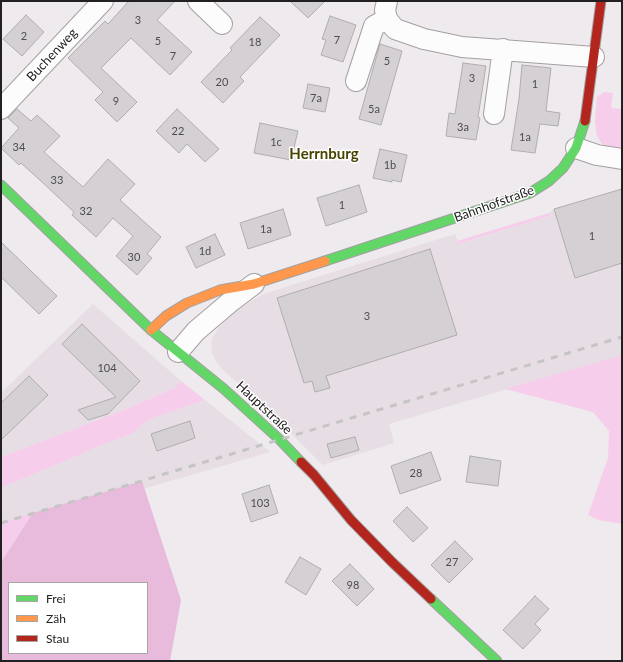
<!DOCTYPE html>
<html>
<head>
<meta charset="utf-8">
<style>
	body { margin:0 }
	#map { position:relative; width:623px; height:662px; overflow:hidden; background:#eeeaed; font-family:Lato,sans-serif }
	canvas { display:block }
	.frame { position:absolute; inset:0; border:2px solid #232022; pointer-events:none }
	.legend { position:absolute; left:8px; top:582px; width:140px; height:72px; box-sizing:border-box; background:#fff; border:1px solid #a7a6a7; margin:0; padding:5px 7px; list-style:none; font-size:12px; color:#232022 }
	.legend li { display:flex; align-items:center; gap:8px; height:20px }
	.legend b { width:20px; border:1px solid #a7a6a7 }
</style>
</head>
<body>
<div id="map">
<canvas width="623" height="662"></canvas>
<div class="frame"></div>
<ul class="legend">
<li><b style="height:5px;background:#63d668"></b>Frei</li>
<li><b style="height:5px;background:#ff974d"></b>Zäh</li>
<li><b style="height:5px;background:#b3261e"></b>Stau</li>
</ul>
</div>
<script>
const c = document.querySelector('canvas').getContext('2d');
c.lineJoin = 'round';
function fillPath(path, color) { c.fillStyle = color; c.fill(path, 'evenodd'); }
const shape = rows => new Path2D(rows.map(r => 'M' + r).join(''));
function stroke(path, color, width, dash) { c.strokeStyle = color; c.lineWidth = width; c.lineCap = dash ? 'butt' : 'round'; c.setLineDash(dash || []); c.stroke(path); }
function drawText(font, color, halo, rows, align = 'center') {
  c.font = font + ' Lato,sans-serif'; c.lineWidth = 3; c.setLineDash([]); c.textBaseline = 'middle'; c.strokeStyle = halo; c.fillStyle = color; for (const [text, x, y, turn = 0] of rows) {
    c.save(); c.translate(x, y); c.rotate((+turn || 0) * Math.PI / 180); c.textAlign = isNaN(turn) ? turn : align; if (halo) c.strokeText(text, 0, 0); c.fillText(text, 0, 0); c.restore();
  }
}
const built = shape([
	[622,189,622,355,389,424,394,443,323,465,256,399,225,372,217,363,212,353,211,341,219,327,237,310,263,294,455,234,459,244,550,216,549,213,554,209],
	[93,304,181,381,174,388,126,409,1,457,1,393],
	[205,400,270,452,143,489,66,518,1,537,1,487,13,483,107,443,132,434,148,420]
]);
const green = shape([
	[604,92,613,93,611,108,622,109,622,153,611,151,602,144,597,136,595,121,597,97],
	[549,213,550,216,458,244,457,241],
	[622,355,622,524,598,520,588,515,608,458,609,431,593,412,505,389],
	[181,381,205,400,148,420,132,434,107,443,13,483,1,487,1,457,126,409,174,388],
	[33,513,1,562,1,523]
]);
const forest = shape([
	[142,481,181,600,170,661,1,661,1,562,33,513],
	[9,583,147,583,147,653,9,653]
]);
const building = shape([
	[129,1,175,1,157,20,192,52,170,75,131,38,101,68,137,102,117,122,95,100,103,92,68,58,105,21,108,24,129,1],
	[290,1,325,1,308,18,290,1],
	[26,15,44,32,22,56,3,39,26,15],
	[330,16,356,25,343,62,321,55,326,40,322,39,330,16],
	[260,17,280,35,240,77,244,81,223,103,201,82,232,50,230,48,260,17],
	[380,44,402,51,381,125,359,119,380,44],
	[463,63,486,66,478,117,480,118,476,140,446,136,449,113,455,114,463,63],
	[522,65,551,68,546,111,560,113,558,126,540,124,535,153,511,150,519,99,522,65],
	[308,84,330,88,325,112,303,108,308,84],
	[17,109,31,121,37,115,60,136,44,152,83,187,108,159,135,184,120,200,161,237,147,254,152,258,137,275,116,256,133,236,113,218,96,237,72,215,74,212,42,182,21,163,19,165,1,148,19,128,8,118,17,109],
	[177,109,219,149,205,162,187,144,179,153,156,131,177,109],
	[260,123,298,131,291,160,254,153,260,123],
	[380,149,407,155,401,182,392,180,392,182,373,178,380,149],
	[359,185,367,212,326,226,317,198,359,185],
	[622,189,622,263,575,278,554,209,622,189],
	[283,209,291,235,248,249,240,223,283,209],
	[215,234,225,255,196,268,186,247,215,234],
	[1,242,57,296,39,314,1,277,1,242],
	[430,249,457,335,326,376,330,388,315,392,312,381,304,383,277,298,430,249],
	[82,324,140,381,108,414,88,420,78,410,116,397,62,344,82,324],
	[29,376,48,395,1,440,1,403,29,376],
	[190,421,195,438,157,451,151,434,190,421],
	[355,437,359,450,331,458,327,444,355,437],
	[431,452,441,480,400,494,391,466,431,452],
	[470,456,501,461,498,486,466,482,470,456],
	[269,485,278,513,251,522,242,494,269,485],
	[407,507,428,528,413,542,393,521,407,507],
	[455,541,473,559,449,583,431,565,455,541],
	[300,557,321,569,306,595,285,582,300,557],
	[350,564,374,589,357,606,332,581,350,564],
	[535,596,549,609,535,624,541,630,523,649,503,630,535,596]
]);
const street = shape([
	[198,1,222,24],
	[387,1,385,10,387,19,395,29,424,39,462,47,594,57],
	[356,81,374,26,387,19],
	[1,109,103,1],
	[494,114,503,49],
	[576,148,597,155,622,159],
	[178,352,196,331,229,303,254,284]
]);
const fast = shape([
	[1,185,151,330,224,389,279,439,301,462],
	[325,261,530,193,549,181,563,168,576,148,585,121],
	[431,599,497,661]
]);
const slow = shape([
	[151,330,166,316,187,303,220,290,254,284,325,261]
]);
const jam = shape([
	[585,121,601,1],
	[301,462,314,475,351,520,392,562,431,599]
]);
const rail = shape([
	[1,523,622,337]
]);
const numberNames = [
	["3",138,20],
	["2",24,36],
	["7",337,40],
	["5",158,41],
	["18",255,42],
	["7",173,56],
	["5",387,61],
	["3",472,78],
	["20",222,82],
	["1",535,84],
	["7a",316,98],
	["9",116,101],
	["5a",374,109],
	["3a",463,127],
	["22",178,131],
	["1a",525,137],
	["1c",276,142],
	["34",19,147],
	["1b",390,165],
	["33",57,180],
	["1",342,205],
	["32",86,211],
	["1a",266,229],
	["1",592,236],
	["1d",205,251],
	["30",134,257],
	["3",367,316],
	["104",107,368],
	["28",416,473],
	["103",260,503],
	["27",452,562],
	["98",353,585]
];
const streetNames = [
	["Buchenweg",52,55,-47],
	["Bahnhofstraße",494,204,-20],
	["Hauptstraße",264,408,43]
];
const quarterNames = [
	["Herrnburg",324,154]
];
fillPath(built, '#e7dde4');
fillPath(green, '#f6ceeb');
fillPath(forest, '#e8badc');
fillPath(building, '#d4d0d3');
stroke(building, '#b0adaf', 1);
stroke(street, '#a3a0a2', 22);
stroke(fast, '#a3a0a2', 11);
stroke(slow, '#a3a0a2', 11);
stroke(jam, '#a3a0a2', 11);
stroke(street, '#fcfcfc', 20);
stroke(fast, '#63d668', 9);
stroke(slow, '#ff974d', 9);
stroke(jam, '#b3261e', 9);
stroke(rail, '#c5c5c5', 3, [7, 7]);
drawText('11px', '#4f4c4e', null, numberNames);
drawText('13px', '#232022', '#fff', streetNames);
drawText('bold 15px', '#474401', '#fff', quarterNames);
</script>
</body>
</html>
